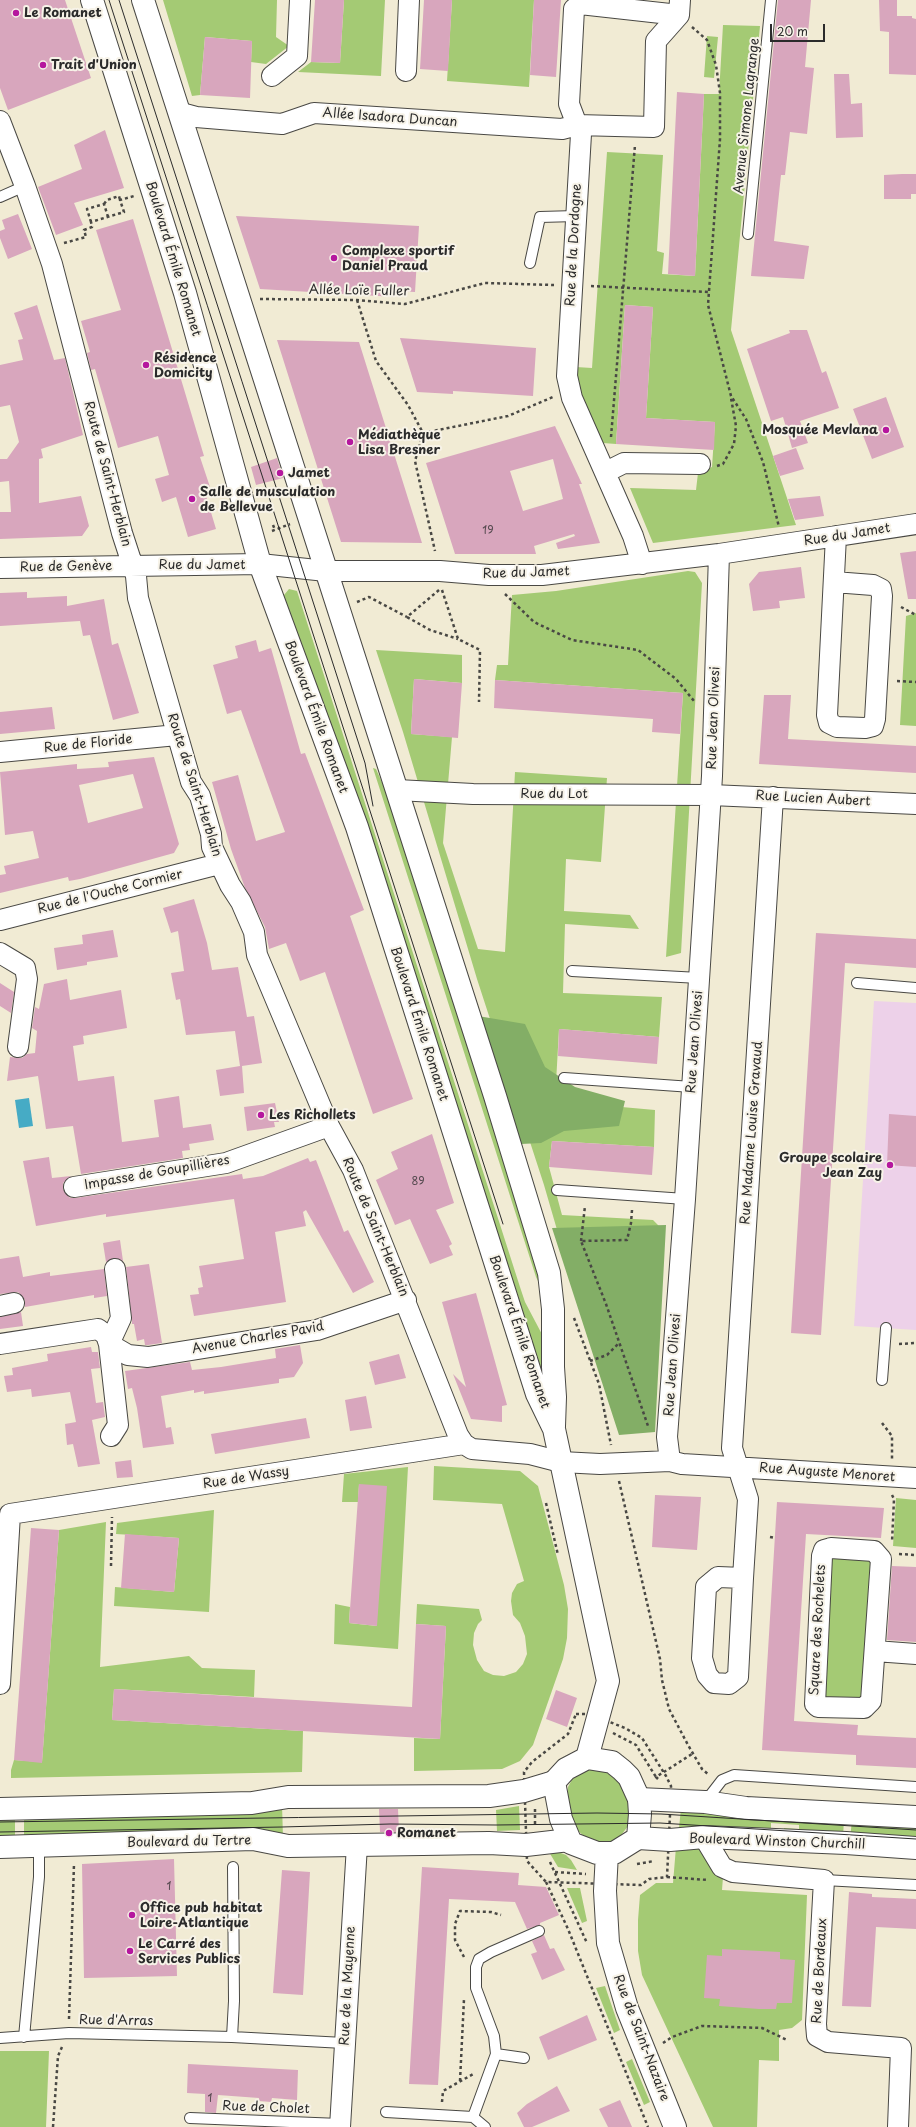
<!DOCTYPE html>
<html>
<head>
<meta charset="utf-8">
<style>
	body { margin:0 }
	#map { position:relative; width:916px; height:2127px; overflow:hidden; background:#f1ebd4; font-family:"Playpen Sans",sans-serif }
	canvas { display:block }
	.scale { position:absolute; left:770px; top:24px; width:55px; height:18px; box-sizing:border-box; border:2px solid #2b2b2b; border-top:0; padding-left:5px; font-size:12px; line-height:14px; white-space:nowrap; color:#2b2b2b; -webkit-text-stroke:3px #f7f3e8; paint-order:stroke }
</style>
</head>
<body>
<div id="map">
<canvas width="916" height="2127"></canvas>
<div class="scale">20 m</div>
</div>
<script>
const c = document.querySelector('canvas').getContext('2d');
c.lineJoin = 'round';
function fillPath(path, color) { c.fillStyle = color; c.fill(path, 'evenodd'); }
const shape = rows => new Path2D(rows.map(r => 'M' + r).join(''));
function stroke(path, color, width, dash) { c.strokeStyle = color; c.lineWidth = width; c.lineCap = dash ? 'butt' : 'round'; c.setLineDash(dash || []); c.stroke(path); }
function drawText(font, color, halo, rows, align = 'center') {
  c.font = font + ' "Playpen Sans",sans-serif'; c.lineWidth = 4; c.setLineDash([]); c.textBaseline = 'middle'; c.strokeStyle = halo; c.fillStyle = color; for (const [text, x, y, turn = 0] of rows) {
    c.save(); c.translate(x, y); c.rotate((+turn || 0) * Math.PI / 180); c.textAlign = isNaN(turn) ? turn : align; if (halo) c.strokeText(text, 0, 0); c.fillText(text, 0, 0); c.restore();
  }
}
const built = shape([
	[874,1001,916,1003,916,1330,854,1326]
]);
const green = shape([
	[163,0,277,0,276,37,289,46,266,64,251,62,252,41,205,37,200,95,192,96],
	[344,0,385,0,381,76,298,72,311,62,340,63],
	[452,0,534,0,529,87,447,81],
	[723,25,760,26,731,330,796,525,653,543,630,488,696,490,698,473,712,467,715,422,646,418,653,307,625,305,616,444,603,443,577,387,576,367,592,368,607,152,663,155,657,251,664,253,662,274,695,276,704,94,719,94],
	[707,36,718,37,714,78,704,77],
	[688,571,695,572,702,583,681,953,666,957,683,693,495,680,497,665,508,665,512,595,556,591],
	[289,589,297,591,520,1287,525,1302,545,1340,543,1381,519,1299,472,1154,284,600,284,595],
	[916,613,916,726,900,725,906,616],
	[376,650,462,655,462,683,414,679,411,734,452,737,443,843,478,949,505,952,515,772,607,778,601,862,566,859,564,911,630,915,639,929,565,924,563,993,662,997,659,1037,559,1029,555,1101,655,1110,654,1147,552,1141,549,1167,562,1215,653,1220,659,1226,569,1271,544,1185,477,979,403,732],
	[373,768,376,769,389,798,536,1257,543,1291,536,1277],
	[434,1466,520,1471,538,1486,564,1585,568,1609,567,1638,563,1659,533,1745,520,1761,502,1769,414,1771,414,1738,440,1739,446,1626,416,1624,417,1604,479,1609,482,1620,478,1624,474,1633,473,1645,477,1660,484,1671,493,1675,504,1676,516,1672,523,1664,527,1654,525,1636,520,1623,513,1615,511,1601,512,1593,517,1584,524,1581,502,1504,433,1500],
	[408,1467,398,1649,334,1644,335,1604,350,1607,349,1623,377,1626,359,1484,358,1502,342,1502,344,1474],
	[896,1498,916,1500,916,1548,893,1546],
	[214,1510,209,1612,114,1606,115,1587,174,1592,179,1538,116,1534,117,1523],
	[106,1522,100,1667,189,1656,202,1668,255,1670,254,1697,114,1689,112,1720,303,1731,302,1772,11,1778,11,1770,14,1760,42,1762,59,1530],
	[830,1555,875,1559,865,1701,820,1698],
	[588,1766,611,1772,619,1779,629,1799,630,1818,628,1826,619,1838,612,1842,603,1844,585,1837,577,1830,570,1817,567,1802,568,1787,575,1774],
	[282,1804,283,1838,24,1838,24,1813],
	[519,1806,520,1830,497,1831,496,1810],
	[681,1808,844,1818,843,1839,784,1831,784,1828,799,1829,799,1825,771,1823,771,1834,679,1828],
	[0,1813,15,1813,15,1837,0,1837],
	[852,1820,916,1824,916,1843,850,1839],
	[698,1845,723,1877,722,1890,807,1895,802,2020,792,2028,779,2030,779,2061,759,2060,757,2127,713,2127,642,1975,638,1951,638,1920,640,1895,656,1883,673,1883,676,1847],
	[549,1852,558,1852,566,1855,571,1860,577,1870,558,1867],
	[567,1888,580,1888,587,1921,582,1923],
	[605,1986,620,2030,614,2033,596,1988],
	[0,2051,49,2051,46,2127,0,2127],
	[632,2059,650,2102,644,2105,626,2062]
]);
const forest = shape([
	[478,1016,525,1024,545,1067,575,1087,625,1101,619,1126,564,1131,541,1143,521,1144],
	[666,1225,655,1432,619,1435,552,1228]
]);
const water = shape([
	[29,1098,33,1126,19,1128,15,1100]
]);
const building = shape([
	[0,0,65,0,91,78,8,110,0,88],
	[315,0,344,0,340,63,311,62],
	[424,0,452,0,448,71,420,69],
	[534,0,561,0,556,77,530,75],
	[778,0,811,0,805,67,814,68,807,134,790,132,785,175,781,175,774,241,809,246,804,279,751,276],
	[879,0,897,0,897,16,912,16,912,18,916,19,916,75,889,74,889,32,880,31],
	[205,37,252,41,250,98,200,95],
	[834,74,849,74,851,104,862,103,863,137,836,138],
	[677,92,704,94,695,276,668,274],
	[105,130,124,188,74,203,83,225,56,235,38,187,82,169,74,145],
	[902,174,916,174,916,194,911,194,911,199,884,199,884,175],
	[18,214,32,249,8,259,0,238,0,231,5,229,2,220],
	[236,216,419,226,415,292,395,291,395,297,260,289],
	[133,219,204,456,200,457,210,487,204,489,216,529,188,537,176,497,162,502,155,479,169,475,158,436,118,448,95,369,91,370,87,353,90,352,81,321,121,310,96,230],
	[37,305,54,360,65,358,83,435,41,449,43,458,39,459,39,503,81,496,89,526,82,536,0,539,0,512,11,512,9,481,0,482,0,459,7,459,19,442,10,405,0,407,0,365,23,360,18,340,23,339,14,313],
	[625,305,653,307,646,418,715,422,714,450,616,444],
	[789,330,807,330,822,373,826,371,839,408,800,421,808,443,792,448,783,417,771,421,747,349,790,333],
	[400,338,536,348,533,396,453,391,453,394,417,392],
	[277,340,359,342,422,543,341,542],
	[886,397,904,447,872,459,853,409],
	[555,426,582,484,579,484,600,543,558,549,556,543,575,536,574,534,534,546,536,554,455,554,426,463],
	[553,459,563,499,523,511,510,471],
	[796,448,804,469,780,476,773,456],
	[277,458,283,478,256,485,251,467],
	[820,496,824,516,795,520,788,499],
	[916,551,916,599,908,599,900,553],
	[801,567,805,598,779,601,780,608,753,611,749,584,759,572],
	[27,592,27,598,67,596,67,606,104,599,112,645,118,643,139,713,113,720,90,635,83,636,80,621,0,626,0,593],
	[256,640,259,652,271,648,301,754,305,753,364,910,350,916,413,1099,373,1114,325,972,300,981,286,943,269,949,265,927,245,888,231,849,212,782,238,775,256,841,285,832,241,710,227,714,213,665,238,658,235,646],
	[414,679,462,683,458,738,411,734],
	[495,680,683,693,680,734,652,732,653,719,494,708],
	[764,695,791,695,788,739,916,746,916,773,759,764],
	[52,707,55,729,0,734,0,712],
	[154,757,179,844,174,853,80,879,69,881,68,877,0,893,0,875,6,874,4,866,39,858,33,831,5,835,0,772,77,764,77,769,109,767,108,762],
	[133,774,143,808,88,823,79,785],
	[194,899,207,943,212,970,238,967,247,1017,254,1016,262,1063,242,1066,244,1093,220,1096,216,1070,240,1066,235,1031,186,1035,180,999,176,1000,171,973,184,971,178,931,171,933,163,908],
	[113,930,118,957,87,962,87,965,57,970,54,948,83,944,82,935],
	[816,933,916,939,916,968,845,963,821,1335,791,1333],
	[67,979,70,1000,121,990,127,1028,83,1036,84,1044,73,1046,78,1081,114,1076,122,1142,159,1137,154,1100,179,1096,183,1128,211,1124,214,1140,189,1144,190,1150,182,1151,183,1158,81,1174,73,1126,46,1129,38,1076,7,1081,10,1057,22,1058,27,1054,35,1053,37,1031,32,1028,35,1007,39,1009,44,984],
	[0,983,14,992,11,1013,0,1006],
	[559,1029,659,1037,657,1064,558,1056],
	[275,1103,279,1122,274,1122,275,1127,247,1131,244,1107],
	[889,1114,916,1116,916,1167,887,1165],
	[432,1134,454,1203,436,1210,452,1244,449,1246,453,1255,430,1264,410,1219,395,1225,376,1180,398,1169,391,1152],
	[552,1141,654,1147,652,1175,549,1167],
	[49,1157,52,1178,71,1176,63,1183,63,1189,70,1198,75,1198,242,1174,243,1179,263,1176,308,1158,310,1162,316,1160,344,1232,348,1230,374,1282,353,1293,306,1210,303,1212,306,1226,275,1232,286,1302,194,1316,190,1295,199,1294,198,1288,203,1287,199,1266,244,1259,234,1199,106,1217,106,1214,36,1226,23,1161],
	[120,1240,123,1261,114,1258,106,1262,103,1243],
	[19,1256,23,1277,50,1272,50,1276,104,1269,107,1296,94,1298,94,1295,25,1307,25,1300,18,1292,0,1294,0,1259],
	[149,1264,162,1343,148,1345,145,1345,144,1339,137,1341,134,1324,132,1324,132,1321,126,1267],
	[476,1293,507,1405,502,1406,502,1422,471,1419,453,1374,466,1387,442,1302],
	[21,1312,23,1326,0,1329,0,1317],
	[300,1345,303,1363,294,1377,279,1379,279,1383,204,1394,204,1391,194,1393,194,1390,161,1396,166,1428,171,1427,174,1444,143,1448,137,1408,132,1388,128,1389,125,1371,190,1362,192,1370,221,1367,276,1358,275,1349],
	[91,1347,92,1352,98,1352,100,1368,91,1369,96,1403,103,1402,105,1417,92,1420,100,1464,78,1467,73,1444,67,1445,65,1424,76,1422,70,1392,32,1397,31,1389,7,1392,4,1376,13,1375,12,1368,48,1361,47,1354],
	[399,1354,406,1378,375,1385,369,1362],
	[366,1396,372,1428,350,1431,345,1400],
	[306,1418,310,1438,215,1454,211,1434],
	[131,1460,133,1477,117,1478,115,1462],
	[359,1484,387,1486,377,1626,349,1623],
	[655,1495,701,1497,697,1550,652,1547],
	[777,1502,884,1508,881,1538,806,1534,794,1721,858,1725,857,1735,916,1738,916,1768,856,1765,856,1755,762,1750],
	[31,1528,59,1530,42,1763,14,1760],
	[125,1534,179,1538,174,1592,121,1588],
	[892,1566,916,1567,916,1642,887,1640],
	[416,1624,446,1626,440,1739,112,1720,114,1689,412,1707],
	[556,1690,577,1698,567,1727,546,1719],
	[379,1809,398,1809,399,1832,380,1832],
	[174,1859,177,1976,84,1978,82,1864],
	[422,1867,519,1873,518,1885,546,1887,559,1915,540,1923,540,1925,527,1929,515,1902,449,1899,438,2085,409,2084],
	[282,1870,310,1872,303,1995,273,1993],
	[849,1892,872,1894,872,1897,916,1899,916,1929,876,1927,871,2007,842,2006],
	[544,1935,550,1949,554,1948,565,1970,542,1980,531,1954,537,1952,532,1941],
	[722,1949,780,1952,780,1959,795,1960,792,2003,777,2003,776,2009,759,2009,719,2006,720,1999,704,1998,707,1955,722,1956],
	[587,2015,597,2040,548,2060,539,2037],
	[188,2064,298,2070,297,2100,272,2098,271,2102,259,2101,259,2098,218,2095,216,2113,205,2112,205,2094,187,2093],
	[557,2086,570,2111,532,2127,524,2127,517,2113,527,2104],
	[620,2100,632,2127,608,2127,599,2109]
]);
const path = shape([
	[692,27,707,40,716,65,720,93,720,139,708,305,731,396,746,419,763,462,779,527],
	[104,204,107,200,119,196,120,200],
	[91,222,87,209,104,204,108,217],
	[64,243,86,237,84,230,92,227,91,222,124,212,120,200,134,196],
	[591,286,708,292],
	[260,299,357,300,405,304,485,283,554,285],
	[357,300,376,361,408,405,423,433,415,461,435,551],
	[423,433,508,416,553,397],
	[611,437,635,145],
	[717,466,723,464,734,444,736,426,731,398],
	[273,525,275,530],
	[272,531,290,524],
	[439,590,407,617,430,630,458,639],
	[442,590,458,639,480,650,479,702],
	[505,594,534,622,572,640,638,650,676,679,694,701],
	[357,602,369,597,407,617],
	[901,607,916,615],
	[897,681,916,682],
	[632,1210,631,1223,627,1240,581,1241,606,1304,648,1426],
	[581,1241,585,1206],
	[574,1318,599,1384,611,1445],
	[899,1344,916,1343],
	[590,1361,607,1355,619,1343],
	[882,1423,892,1436,892,1459],
	[619,1481,660,1659,662,1680,669,1709,688,1745,702,1769,709,1775],
	[892,1495,894,1499,892,1542],
	[546,1503,558,1555],
	[770,1537,775,1538],
	[899,1554,916,1555],
	[111,1566,112,1517],
	[576,1714,585,1714,597,1717,625,1728,642,1738,666,1776,671,1786,671,1794,667,1877,649,1879,641,1885,546,1882,527,1861,524,1772,532,1762,568,1734,576,1714],
	[613,1733,636,1745,656,1777],
	[658,1779,656,1777,692,1754],
	[535,1824,535,1807],
	[550,1862,587,1943],
	[637,1864,654,1861],
	[555,1872,586,1874],
	[667,1877,708,1880],
	[546,1882,568,1929,648,2127],
	[464,1957,455,1940,455,1924,460,1911,491,1912,501,1915],
	[69,2019,74,1864],
	[663,2043,672,2037,702,2026,762,2028,787,2040],
	[460,2081,464,1999],
	[442,2102,443,2091,475,2073],
	[53,2127,58,2056,62,2047]
]);
const lane = shape([
	[0,197,25,186],
	[748,234,771,0],
	[530,263,540,217,576,216],
	[572,971,699,978],
	[857,983,916,988],
	[564,1078,692,1087],
	[557,1190,685,1199],
	[882,1380,886,1328],
	[705,1802,722,1780,734,1775,916,1787],
	[233,1867,234,2001,232,2037,344,2043],
	[824,1880,916,1885],
	[24,2037,39,1877,39,1846],
	[0,2038,69,2033,232,2037],
	[496,2054,524,2058],
	[386,2112,473,2117,496,2054,494,2036,476,1988,476,1967,479,1959,491,1952,539,1931],
	[473,2117,485,2127],
	[190,2118,340,2124]
]);
const street = shape([
	[406,71,409,0],
	[272,76,297,56,300,0],
	[181,113,196,117,282,124,314,113,562,129,577,125,569,104,574,9,580,4,679,15],
	[0,121,25,186,52,264,122,533,136,576,138,598,191,782,200,796,211,834,212,847,230,885,241,902,254,932,257,955,329,1126,353,1170,458,1435,464,1444,472,1449,530,1454,561,1462,600,1464,670,1461],
	[606,472,624,463,700,464],
	[719,554,712,776,685,1199,667,1437,670,1461,682,1464,916,1478],
	[642,564,633,536,572,398,567,376,581,134,577,125,654,127,656,41,679,15,680,0],
	[0,568,260,564,326,571,440,571,489,575,542,575,719,554,916,524],
	[834,582,873,585,881,589,882,596,875,719,873,726,865,728,837,727,829,723,827,715,836,536],
	[0,752,177,735],
	[397,790,473,794,711,795,916,804],
	[0,920,219,864],
	[0,953,25,968,27,979,18,1047],
	[74,1187,226,1163,329,1126],
	[0,1306,14,1303],
	[0,1344,98,1329,106,1335,109,1344,128,1355,148,1357,317,1330,406,1300],
	[111,1436,118,1425,109,1344,121,1318,115,1269],
	[831,1548,874,1551,881,1559,871,1701,864,1708,818,1707,815,1704,822,1556,824,1550,831,1548],
	[743,1578,738,1677,729,1684,714,1683,707,1675,702,1658,706,1587,718,1577,743,1578,748,1499,732,1448,773,797],
	[875,1651,916,1654],
	[0,1684,10,1514,464,1444],
	[704,1837,722,1867,733,1872,824,1880,816,2024,817,2036,828,2042,901,2048,898,2127],
	[340,2127,357,1845]
]);
const secondary = shape([
	[639,1799,705,1802,746,1808,916,1817],
	[0,1809,252,1803,288,1797,489,1796,524,1791,554,1782],
	[638,1838,670,1840,704,1837,846,1843,916,1848],
	[0,1847,253,1839,288,1846,489,1843,526,1845,569,1840]
]);
const primary = shape([
	[92,0,185,293,260,564,357,827,537,1394,554,1429,608,1681,587,1758],
	[143,0,495,1096,549,1273,553,1309,553,1367,555,1397,554,1426],
	[587,1758,612,1762,622,1770,629,1777,639,1799,640,1814,638,1838,614,1853,597,1853,571,1843,561,1819,554,1782,566,1769,587,1758],
	[607,1853,605,1891,608,1943,627,2008,675,2127]
]);
const tram = shape([
	[109,0,503,1224],
	[119,0,365,763,373,806],
	[0,1822,597,1813,661,1814,916,1830],
	[0,1832,282,1827,390,1824,496,1825,660,1823,916,1839]
]);
const markers = [
	[16,13,4,"#b5179e"],
	[43,65,4,"#b5179e"],
	[334,258,4,"#b5179e"],
	[146,365,4,"#b5179e"],
	[886,430,4,"#b5179e"],
	[350,442,4,"#b5179e"],
	[280,473,4,"#b5179e"],
	[192,499,4,"#b5179e"],
	[261,1115,4,"#b5179e"],
	[890,1165,4,"#b5179e"],
	[389,1833,4,"#b5179e"],
	[132,1915,4,"#b5179e"],
	[130,1951,4,"#b5179e"]
];
const numberNames = [
	["19",488,531],
	["89",418,1182],
	["1",169,1887],
	["1",210,2099]
];
const poiNames = [
	["Le Romanet",24,13],
	["Trait d'Union",51,65],
	["Complexe sportif",342,251],
	["Daniel Praud",342,266],
	["Résidence",154,358],
	["Domicity",154,373],
	["Mosquée Mevlana",878,430,"right"],
	["Médiathèque",358,435],
	["Lisa Bresner",358,450],
	["Jamet",288,473],
	["Salle de musculation",200,492],
	["de Bellevue",200,507],
	["Les Richollets",269,1115],
	["Groupe scolaire",882,1158,"right"],
	["Jean Zay",882,1173,"right"],
	["Romanet",397,1833],
	["Office pub habitat",140,1908],
	["Loire-Atlantique",140,1923],
	["Le Carré des",138,1944],
	["Services Publics",138,1959]
];
const streetNames = [
	["Avenue Simone Lagrange",747,116,-84],
	["Allée Isadora Duncan",390,118,4],
	["Rue de la Dordogne",574,245,-87],
	["Boulevard Émile Romanet",173,259,73],
	["Allée Loïe Fuller",359,291,1],
	["Route de Saint-Herblain",107,474,75],
	["Rue du Jamet",847,535,-9],
	["Rue du Jamet",202,565],
	["Rue de Genève",66,567,-1],
	["Rue du Jamet",526,573,-2],
	["Boulevard Émile Romanet",316,717,70],
	["Rue Jean Olivesi",714,718,-88],
	["Rue de Floride",88,744,-6],
	["Route de Saint-Herblain",194,785,72],
	["Rue du Lot",554,794],
	["Rue Lucien Aubert",813,799,3],
	["Rue de l'Ouche Cormier",110,892,-14],
	["Boulevard Émile Romanet",419,1024,72],
	["Rue Jean Olivesi",695,1042,-86],
	["Rue Madame Louise Gravaud",752,1133,-86],
	["Impasse de Goupillières",157,1173,-10],
	["Route de Saint-Herblain",375,1227,67],
	["Boulevard Émile Romanet",519,1332,71],
	["Avenue Charles Pavid",258,1338,-10],
	["Rue Jean Olivesi",673,1365,-86],
	["Rue Auguste Menoret",827,1473,4],
	["Rue de Wassy",246,1478,-9],
	["Square des Rochelets",818,1630,-87],
	["Boulevard du Tertre",189,1842,-1],
	["Boulevard Winston Churchill",777,1842,2],
	["Rue de Bordeaux",820,1971,-87],
	["Rue de la Mayenne",348,1986,-87],
	["Rue d'Arras",116,2021,1],
	["Rue de Saint-Nazaire",641,2038,69],
	["Rue de Cholet",266,2108,2]
];
fillPath(built, '#edd1e9');
fillPath(green, '#a4ca74');
fillPath(forest, '#83ae66');
fillPath(water, '#46abc5');
fillPath(building, '#d8a6bd');
stroke(lane, '#494844', 12);
stroke(street, '#494844', 22);
stroke(secondary, '#494844', 24);
stroke(primary, '#494844', 24);
stroke(path, '#494844', 2.5, [3, 3]);
stroke(lane, '#fff', 10);
stroke(street, '#fff', 20);
stroke(secondary, '#fff', 22);
stroke(primary, '#fff', 22);
stroke(tram, '#2b2b2b', 1);
for (const [x, y, r, color] of markers) { const dot = new Path2D(); dot.arc(x, y, r, 0, 2 * Math.PI); c.fillStyle = color; c.fill(dot); stroke(dot, '#f7f3e8', 1.5); }
drawText('11px', '#564a50', null, numberNames);
drawText('bold 13px', '#2b2b2b', '#f7f3e8', poiNames, 'left');
drawText('13px', '#2b2b2b', '#f7f3e8', streetNames);
</script>
</body>
</html>
